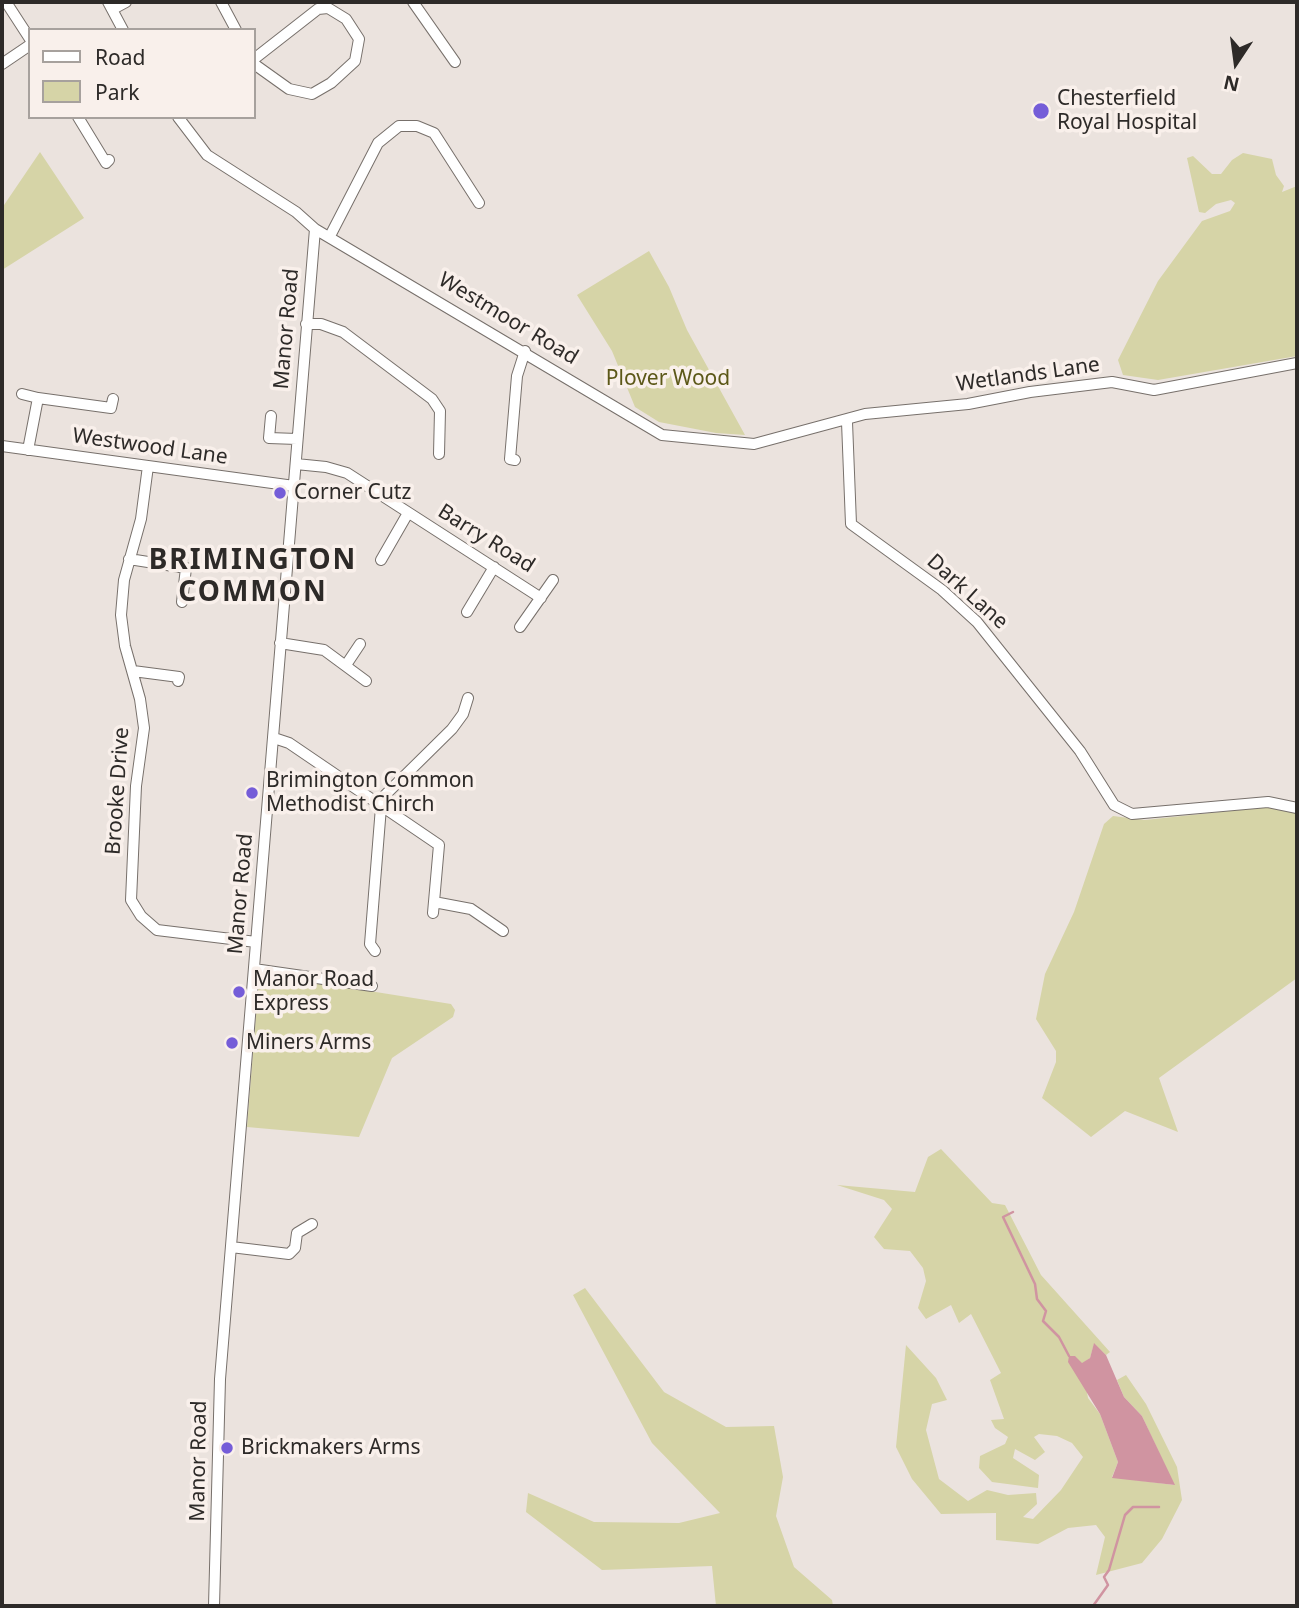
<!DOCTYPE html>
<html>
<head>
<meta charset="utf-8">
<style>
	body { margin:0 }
	#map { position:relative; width:1299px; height:1608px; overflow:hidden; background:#ebe3de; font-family:"Noto Sans",sans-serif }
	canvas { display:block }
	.frame { position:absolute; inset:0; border:4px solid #2d2a28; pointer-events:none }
	.legend { position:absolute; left:28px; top:28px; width:228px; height:91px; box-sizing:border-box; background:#f9f0eb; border:2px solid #a7a19d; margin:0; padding:9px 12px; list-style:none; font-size:21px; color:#2d2a28 }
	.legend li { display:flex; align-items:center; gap:14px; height:35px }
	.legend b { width:35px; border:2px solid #a7a19d }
	.north { position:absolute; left:1201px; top:28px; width:70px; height:70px; -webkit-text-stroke:5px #f9f0eb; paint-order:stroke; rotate:193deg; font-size:19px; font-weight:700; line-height:28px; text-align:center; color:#2d2a28 }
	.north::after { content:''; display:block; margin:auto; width:24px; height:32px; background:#2d2a28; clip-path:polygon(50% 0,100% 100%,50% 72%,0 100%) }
</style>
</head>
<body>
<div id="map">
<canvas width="1299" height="1608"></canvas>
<div class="frame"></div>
<ul class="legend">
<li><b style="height:9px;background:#fff"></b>Road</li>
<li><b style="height:19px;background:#d6d4a7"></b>Park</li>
</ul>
<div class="north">N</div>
</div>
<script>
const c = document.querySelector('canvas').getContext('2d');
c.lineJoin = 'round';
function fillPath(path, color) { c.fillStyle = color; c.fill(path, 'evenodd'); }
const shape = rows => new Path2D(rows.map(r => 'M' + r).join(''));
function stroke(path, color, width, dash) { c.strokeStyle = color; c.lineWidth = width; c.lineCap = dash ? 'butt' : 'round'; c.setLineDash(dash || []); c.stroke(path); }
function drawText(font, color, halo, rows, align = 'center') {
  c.font = font + ' "Noto Sans",sans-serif'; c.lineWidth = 7; c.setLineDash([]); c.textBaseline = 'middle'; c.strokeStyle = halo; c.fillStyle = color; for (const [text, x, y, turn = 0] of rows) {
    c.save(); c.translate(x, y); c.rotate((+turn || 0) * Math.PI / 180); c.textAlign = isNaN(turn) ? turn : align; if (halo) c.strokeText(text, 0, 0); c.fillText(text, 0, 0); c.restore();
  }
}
const green = shape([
	[40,152,84,218,2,270,2,208],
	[1243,153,1272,159,1276,175,1284,186,1282,192,1297,186,1297,356,1158,380,1123,375,1118,360,1158,281,1202,221,1230,211,1235,203,1231,200,1216,204,1205,213,1199,212,1187,158,1193,156,1212,174,1221,174,1232,160],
	[649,251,669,287,687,330,745,435,716,433,659,422,635,407,612,351,577,295],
	[1266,807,1297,813,1297,978,1159,1078,1178,1132,1125,1111,1091,1137,1042,1098,1056,1062,1056,1051,1036,1019,1045,974,1074,912,1104,824,1113,816,1145,820],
	[263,974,451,1004,455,1010,453,1017,392,1058,359,1137,247,1127,259,977],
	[941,1149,992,1203,1005,1205,1041,1275,1110,1352,1106,1355,1094,1344,1090,1358,1082,1364,1088,1398,1100,1414,1118,1462,1112,1477,1174,1485,1142,1416,1124,1397,1117,1380,1126,1375,1146,1404,1177,1467,1182,1500,1162,1539,1142,1563,1096,1575,1105,1537,1096,1525,1068,1528,1038,1544,996,1540,996,1513,941,1514,912,1479,896,1447,906,1345,936,1378,947,1400,932,1404,926,1430,939,1479,968,1501,987,1490,1008,1495,1036,1493,1037,1504,1023,1517,1033,1519,1061,1490,1083,1457,1072,1443,1057,1436,1039,1434,1034,1437,1045,1452,1035,1460,1015,1449,1013,1458,1039,1475,1038,1488,992,1482,979,1468,980,1456,1005,1444,1008,1437,995,1428,991,1420,1004,1419,990,1380,1001,1373,971,1314,959,1323,951,1305,926,1319,918,1308,926,1281,923,1268,910,1251,884,1249,874,1237,892,1209,884,1200,837,1185,915,1192,928,1157],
	[585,1288,664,1392,726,1427,774,1426,783,1477,776,1516,794,1567,832,1600,833,1606,716,1606,712,1566,602,1570,526,1512,528,1493,594,1522,679,1523,720,1513,652,1443,573,1295]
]);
const water = shape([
	[1094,1343,1106,1355,1124,1397,1142,1416,1175,1485,1112,1478,1118,1462,1100,1414,1068,1362,1069,1356,1075,1356,1082,1363,1090,1358]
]);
const stream = shape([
	[1013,1212,1003,1217,1035,1284,1037,1299,1046,1311,1043,1321,1059,1337,1069,1356],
	[1093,1606,1108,1585,1104,1577,1109,1570,1125,1515,1133,1507,1159,1507]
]);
const minor = shape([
	[6,2,30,39],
	[108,2,123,30],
	[221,2,236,30],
	[413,2,455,62],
	[113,9,126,2],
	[254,59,318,9,328,8,346,19,359,39,355,61,331,83,312,94,289,89,254,64],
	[2,64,30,45],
	[78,117,106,163,109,160],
	[178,117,207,155,296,212,315,229,662,435,754,444,865,414,968,404,1030,392,1112,382,1154,390,1297,363],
	[330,236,378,143,399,126,417,126,434,133,479,203],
	[306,324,321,324,343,332,432,399,440,411,439,454],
	[22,394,38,398],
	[271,416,269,438,297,439],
	[847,422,851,524,942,590,977,622,1080,751,1114,805,1132,814,1268,802,1297,808],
	[2,446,294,486],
	[28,450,38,398,111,408,113,399],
	[515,460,510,459,517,376,525,351],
	[296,464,326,467,347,473,541,598],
	[148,466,141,519,124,580,121,615,125,646,140,699,144,728,136,786,131,900,141,916,157,930,256,942],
	[129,559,186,568,182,602],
	[381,560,408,513],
	[467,612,494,567],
	[520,627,553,580],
	[280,643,324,650,366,681],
	[346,665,360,644],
	[133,671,179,677,178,681],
	[274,738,289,743,439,845,433,913],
	[376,804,452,729,463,714,468,698],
	[434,902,471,909,503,931],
	[375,951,370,944,381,807],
	[254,969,372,986],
	[231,1247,289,1254,295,1248,297,1233,312,1224],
	[214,1606,220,1379,315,229]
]);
const markers = [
	[1041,111,9,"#755dd8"],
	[280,493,7,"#755dd8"],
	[252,793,7,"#755dd8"],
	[239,992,7,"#755dd8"],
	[232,1043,7,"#755dd8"],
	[227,1448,7,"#755dd8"]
];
const poiNames = [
	["Chesterfield",1057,99],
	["Royal Hospital",1057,123],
	["Corner Cutz",294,493],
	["Brimington Common",266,781],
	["Methodist Chirch",266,805],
	["Manor Road",253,980],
	["Express",253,1004],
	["Miners Arms",246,1043],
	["Brickmakers Arms",241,1448]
];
const streetNames = [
	["Westmoor Road",508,319,31],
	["Manor Road",287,329,-85],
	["Wetlands Lane",1028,375,-8],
	["Westwood Lane",150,447,8],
	["Barry Road",486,539,32],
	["Dark Lane",967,592,42],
	["Brooke Drive",118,791,-86],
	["Manor Road",241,894,-85],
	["Manor Road",199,1461,-89]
];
const parkNames = [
	["Plover Wood",668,379]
];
const districtNames = [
	["BRIMINGTON",253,561],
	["COMMON",253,593]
];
fillPath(green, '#d6d4a7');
fillPath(water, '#d094a1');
stroke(stream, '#d094a1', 2.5);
stroke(minor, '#77706b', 12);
stroke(minor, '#fff', 10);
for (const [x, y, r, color] of markers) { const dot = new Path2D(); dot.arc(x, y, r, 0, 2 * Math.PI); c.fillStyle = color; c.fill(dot); stroke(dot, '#f9f0eb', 2.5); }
drawText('21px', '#2d2a28', '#f9f0eb', poiNames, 'left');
drawText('21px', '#2d2a28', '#f9f0eb', streetNames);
drawText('21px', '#5c5818', '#f9f0eb', parkNames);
c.letterSpacing = '2px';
drawText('bold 28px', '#2d2a28', '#f9f0eb', districtNames);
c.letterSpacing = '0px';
</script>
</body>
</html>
